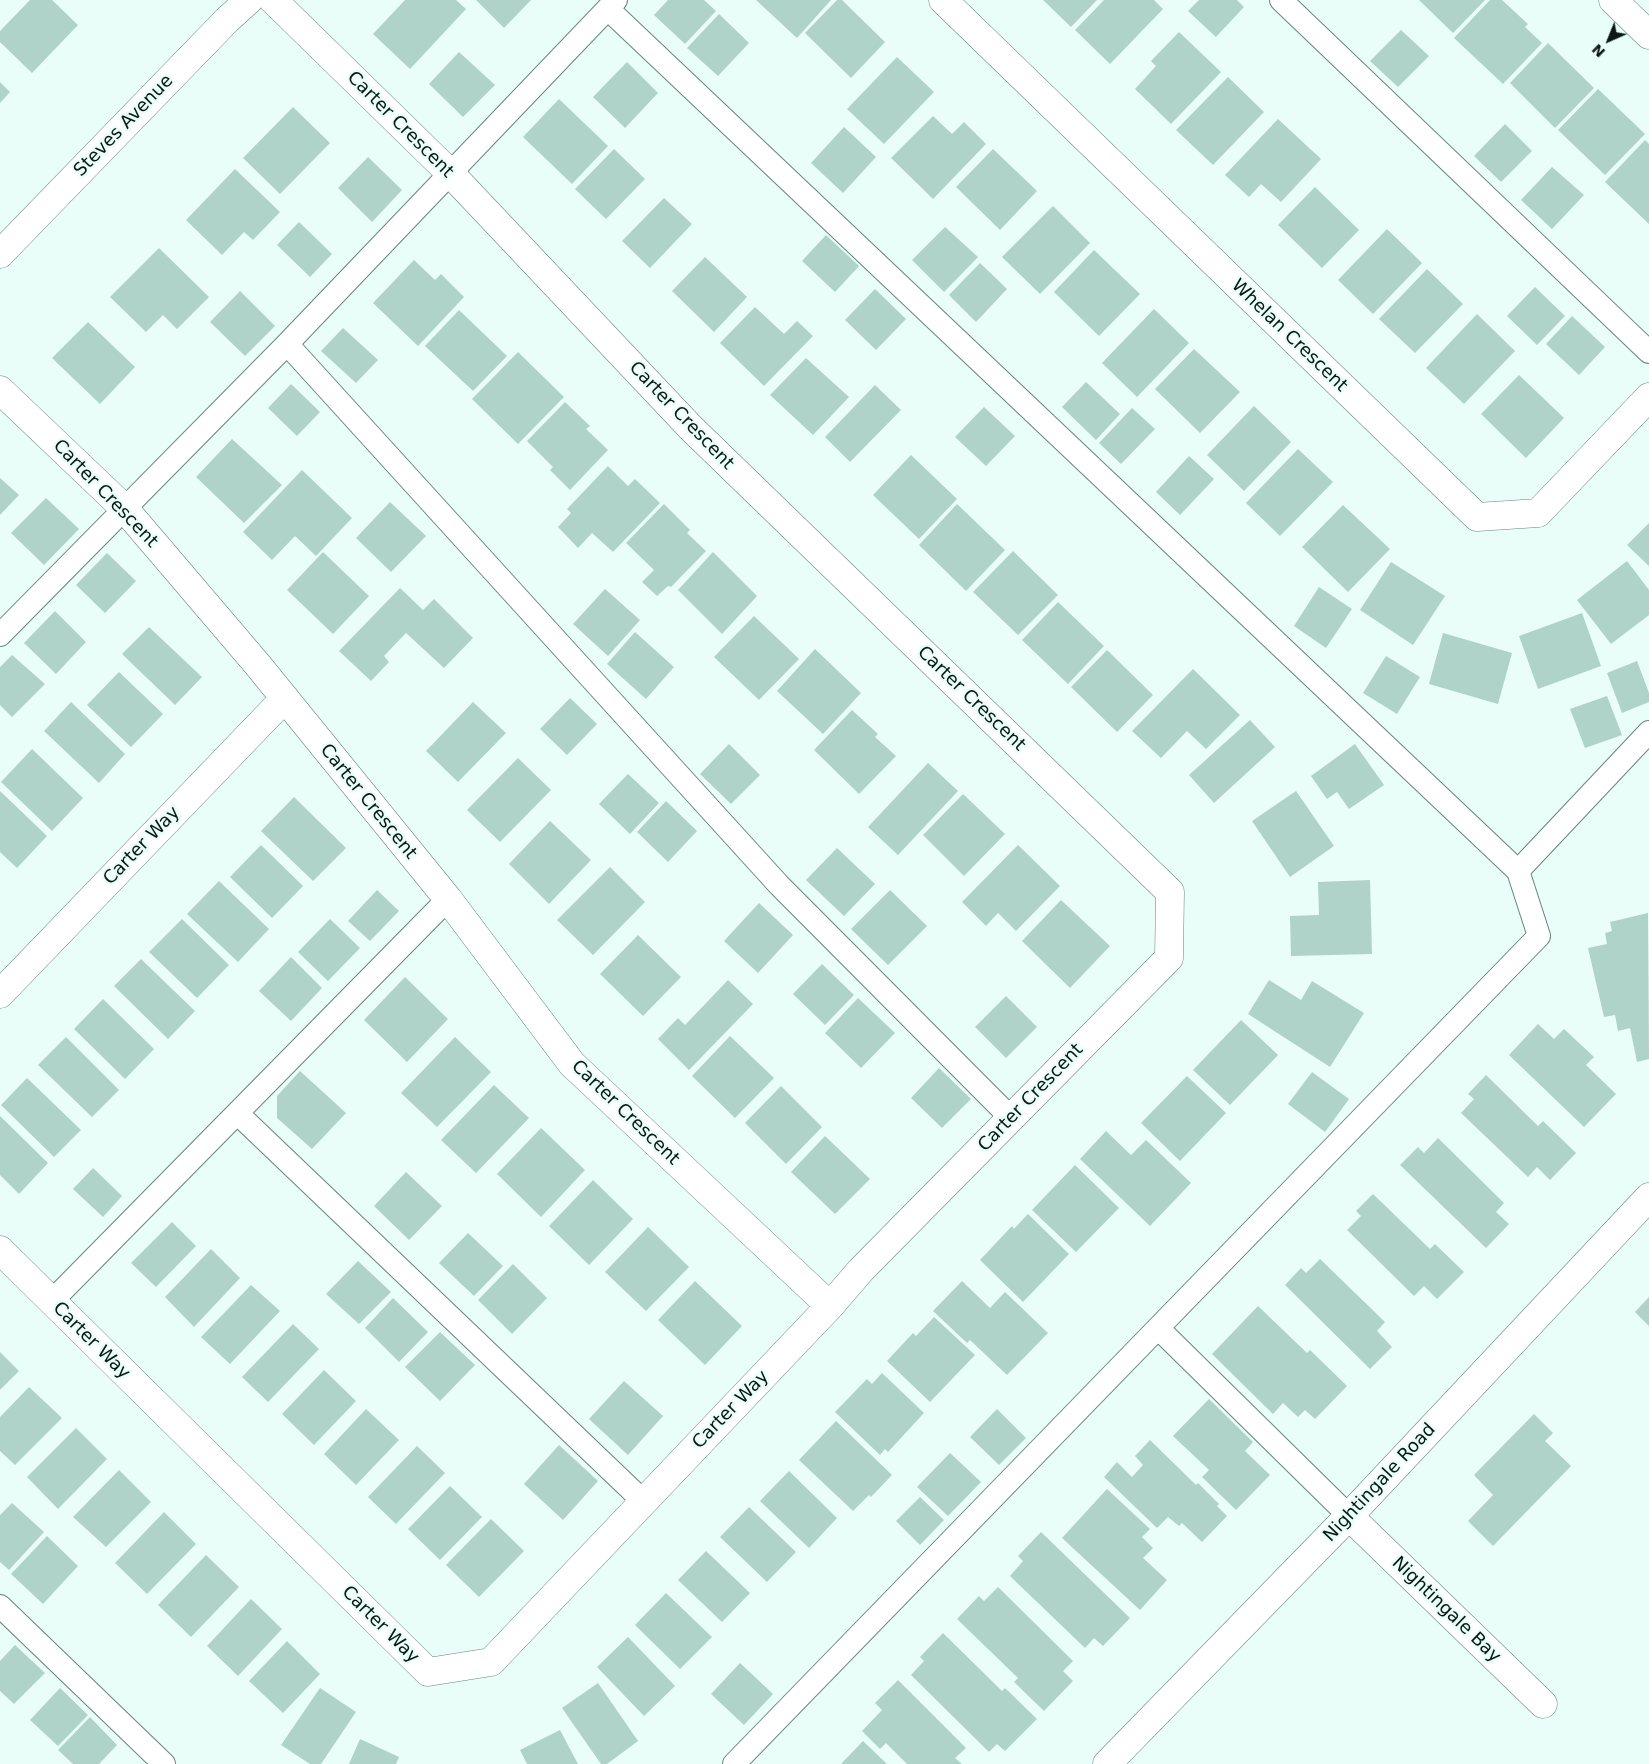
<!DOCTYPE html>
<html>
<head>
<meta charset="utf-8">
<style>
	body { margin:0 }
	#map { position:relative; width:1649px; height:1764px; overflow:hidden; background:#e9fef9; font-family:"DejaVu Sans",sans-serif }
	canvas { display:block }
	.north { position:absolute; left:1584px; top:15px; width:50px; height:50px; -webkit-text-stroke:4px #e9fef9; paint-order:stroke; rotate:224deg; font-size:14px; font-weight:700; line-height:20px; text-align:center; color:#0a1714 }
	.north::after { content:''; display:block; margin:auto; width:18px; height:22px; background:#0a1714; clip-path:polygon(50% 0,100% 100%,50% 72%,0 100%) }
</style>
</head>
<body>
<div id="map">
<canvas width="1649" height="1764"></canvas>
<div class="north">N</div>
</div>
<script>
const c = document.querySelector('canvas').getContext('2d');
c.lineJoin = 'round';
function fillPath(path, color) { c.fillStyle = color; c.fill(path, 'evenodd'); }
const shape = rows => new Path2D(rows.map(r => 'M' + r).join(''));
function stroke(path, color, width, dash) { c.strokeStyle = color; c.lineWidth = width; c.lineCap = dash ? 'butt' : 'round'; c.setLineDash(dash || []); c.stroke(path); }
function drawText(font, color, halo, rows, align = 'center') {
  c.font = font + ' "DejaVu Sans",sans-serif'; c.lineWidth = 5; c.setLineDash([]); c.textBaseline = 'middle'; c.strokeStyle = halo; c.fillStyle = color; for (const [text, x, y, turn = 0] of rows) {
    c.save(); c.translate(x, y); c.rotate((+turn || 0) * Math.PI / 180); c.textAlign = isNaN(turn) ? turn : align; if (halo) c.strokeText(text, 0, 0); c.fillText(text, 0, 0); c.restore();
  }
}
const building = shape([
	[30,0,52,0,78,25,32,73,0,42,0,31],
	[405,0,456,0,466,9,410,69,373,34],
	[476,0,531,0,504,28],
	[668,0,704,0,716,11,685,44,654,15],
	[756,0,831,0,797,38],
	[837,0,842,0,885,42,851,78,805,33],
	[1043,0,1097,0,1071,27],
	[1104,0,1154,0,1163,9,1110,64,1075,30],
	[1199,0,1237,0,1244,7,1216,37,1188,11],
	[1419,0,1485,0,1453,33],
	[1490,0,1502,0,1528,24,1525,27,1542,43,1503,84,1454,38],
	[719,14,749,43,718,76,687,48],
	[1401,30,1429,56,1398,87,1370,61],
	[1179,32,1221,72,1171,124,1135,89,1156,66,1151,61],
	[1548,43,1594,88,1555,128,1510,83],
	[459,52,495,85,463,117,429,84],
	[897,57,934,92,884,144,847,109],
	[627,62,658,93,625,128,593,97],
	[1228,77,1264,112,1213,165,1176,130],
	[0,82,10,92,0,103],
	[1598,89,1645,134,1605,175,1558,130],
	[559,99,608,146,572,184,523,137],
	[293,107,330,143,280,194,243,158],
	[933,116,952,134,964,122,986,144,933,199,891,158],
	[1278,119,1321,159,1281,202,1261,184,1249,197,1225,175],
	[1505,124,1532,151,1501,182,1474,156],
	[844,127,876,157,843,193,811,163],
	[1645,140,1649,144,1649,224,1605,182],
	[614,149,645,179,606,219,575,189],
	[993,149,1037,191,1000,230,956,187],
	[368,157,402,190,372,222,338,188],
	[1552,167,1584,195,1552,229,1521,200],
	[235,169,280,212,253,240,244,232,222,255,186,220],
	[1315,187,1359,230,1322,268,1278,225],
	[664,198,692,224,650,268,622,241],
	[1053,206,1090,243,1040,294,1002,257],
	[299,222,332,254,310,277,277,245],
	[945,227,978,257,944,292,912,260],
	[1387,229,1422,263,1373,314,1338,280],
	[826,235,859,266,835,292,802,261],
	[159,248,209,297,177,329,163,315,146,332,110,297],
	[1094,250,1140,294,1099,336,1054,292],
	[705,257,747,297,714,332,672,291],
	[414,260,435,280,441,274,464,297,418,346,373,303],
	[980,263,1007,289,976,322,949,295],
	[1427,269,1463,304,1415,353,1379,319],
	[1535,287,1565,316,1537,345,1507,316],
	[875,289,906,319,876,350,845,320],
	[240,291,275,326,245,356,210,322],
	[755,307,784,334,797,321,813,336,764,386,720,343],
	[1154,309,1189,343,1137,397,1102,363],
	[459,310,507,356,473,391,425,346],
	[1477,314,1515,351,1464,404,1426,368],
	[1572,316,1605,347,1579,375,1546,344],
	[88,322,135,367,100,404,52,358],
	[343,328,378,360,356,383,321,351],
	[1194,349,1240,392,1200,433,1155,389],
	[518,352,564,397,518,444,472,399],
	[806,358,849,397,813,435,770,395],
	[1519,375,1564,418,1526,458,1481,414],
	[1086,382,1120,414,1096,440,1062,407],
	[291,384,320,412,297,436,268,408],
	[875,385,901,410,850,462,825,437],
	[565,402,590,426,586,429,608,450,570,490,550,470,553,467,527,441],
	[1254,406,1291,442,1244,491,1207,455],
	[984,407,1015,436,986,466,955,437],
	[1132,408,1155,429,1121,464,1099,443],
	[232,439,282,485,244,523,196,477],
	[1298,449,1333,482,1280,536,1246,503],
	[911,455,957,499,919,539,873,495],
	[1189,456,1214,479,1180,515,1156,492],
	[608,466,628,486,635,479,660,503,613,552,592,533,578,548,558,527,571,513,567,509],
	[302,470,352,518,316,556,295,536,272,560,243,532],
	[0,478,19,495,0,515],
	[46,498,79,529,44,565,11,533],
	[390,502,426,536,391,572,356,538],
	[664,504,690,530,687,533,706,551,671,587,668,586,657,596,642,582,654,570,626,543],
	[957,504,1005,550,966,591,919,545],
	[1343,505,1390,549,1348,592,1302,547],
	[1649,523,1649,566,1627,545],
	[1013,551,1058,595,1018,635,973,592],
	[323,552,369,596,333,634,287,590],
	[713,552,757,596,722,634,678,590],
	[107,553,136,581,105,613,76,585],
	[1627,561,1649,590,1649,615,1611,644,1577,600],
	[1391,562,1445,596,1413,645,1360,610],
	[1319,587,1352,609,1326,648,1294,626],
	[400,588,423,610,434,599,473,638,444,668,406,633,384,656,389,662,371,681,339,651],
	[605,589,640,620,608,656,573,624],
	[1058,602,1104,646,1068,684,1022,640],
	[55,611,86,642,56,674,24,643],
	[1582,613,1601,666,1538,689,1519,636],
	[754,616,799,659,759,700,714,657],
	[149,627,202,677,175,705,122,654],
	[635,632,674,667,646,699,607,664],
	[1443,633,1512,653,1498,704,1429,684],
	[815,649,861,693,823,734,777,691],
	[1107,650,1153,695,1117,732,1071,687],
	[12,655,45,684,12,717,0,705,0,667],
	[1386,656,1420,677,1397,714,1363,693],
	[1637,661,1649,693,1649,702,1622,713,1607,673],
	[1193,669,1240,715,1206,749,1187,731,1161,758,1132,731],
	[119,672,163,714,131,747,87,705],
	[1607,696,1622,735,1585,748,1570,709],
	[570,698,597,724,567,755,540,729],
	[71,702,125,754,99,783,44,731],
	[473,702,506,733,458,782,426,751],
	[852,710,878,734,875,737,896,756,859,794,814,750],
	[1250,720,1275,747,1214,803,1189,775],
	[729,744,760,775,731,804,700,774],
	[1355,744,1384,785,1349,809,1337,792,1327,799,1311,776],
	[32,749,83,798,52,831,1,782],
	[518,758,551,790,500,842,467,810],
	[928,763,958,791,898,855,868,827],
	[628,774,659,803,630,834,599,804],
	[0,791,47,836,17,868,0,852],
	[1296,791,1334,846,1290,877,1252,821],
	[963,794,1005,834,964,876,923,835],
	[294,797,346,848,313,881,261,831],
	[666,801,697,831,668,862,637,832],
	[550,821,591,860,549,904,509,864],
	[261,845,303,886,272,918,230,877],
	[1018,845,1060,886,1016,931,998,913,986,926,962,902],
	[837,848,875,884,844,916,806,880],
	[610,867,645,902,593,955,557,920],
	[1370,880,1372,954,1291,956,1290,916,1319,915,1318,882],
	[219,881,269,929,238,962,187,914],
	[377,890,399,911,370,941,348,921],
	[890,890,927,926,888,965,851,929],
	[1061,900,1110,946,1070,988,1022,941],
	[759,903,793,935,758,973,724,941],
	[1648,913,1649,1059,1637,1062,1630,1028,1618,1031,1615,1015,1604,1017,1588,948,1607,944,1605,933,1612,931,1610,922],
	[182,919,229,965,197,998,149,952],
	[330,919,360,948,328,981,298,952],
	[638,935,681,977,643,1016,600,974],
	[291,957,322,988,291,1021,259,991],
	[141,959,195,1011,168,1039,114,986],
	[822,964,854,995,825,1025,793,994],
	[405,977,448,1019,407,1062,364,1020],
	[728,980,753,1004,689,1070,658,1039,678,1018,685,1025],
	[1269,980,1301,1000,1312,981,1364,1013,1330,1067,1248,1014],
	[1006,996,1037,1027,1006,1058,975,1027],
	[858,998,895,1033,861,1068,825,1033],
	[103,999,154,1049,125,1079,74,1029],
	[1241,1020,1278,1055,1230,1105,1193,1070],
	[1538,1024,1554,1039,1564,1029,1594,1057,1586,1065,1616,1094,1584,1127,1509,1055],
	[730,1036,774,1078,735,1118,692,1076],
	[66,1037,119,1090,92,1117,38,1065],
	[455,1037,491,1072,437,1127,401,1093],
	[939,1068,971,1099,942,1128,911,1098],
	[300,1071,346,1113,312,1149,277,1118,277,1096],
	[1312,1072,1349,1099,1325,1132,1288,1104],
	[1486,1075,1538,1126,1543,1121,1576,1153,1550,1180,1537,1167,1528,1177,1461,1113,1474,1099,1468,1094],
	[1187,1076,1226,1113,1180,1161,1141,1123],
	[27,1078,81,1130,54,1157,1,1105],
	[494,1085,529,1118,476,1173,441,1140],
	[781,1086,822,1127,786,1164,745,1123],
	[0,1116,48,1163,19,1194,0,1175],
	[541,1128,585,1170,541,1217,497,1174],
	[1106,1131,1131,1155,1146,1140,1191,1183,1150,1226,1080,1159],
	[825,1136,870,1179,835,1214,791,1172],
	[1438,1138,1504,1203,1496,1212,1509,1224,1486,1248,1400,1165,1418,1147,1424,1153],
	[1075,1165,1119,1208,1076,1252,1032,1210],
	[93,1168,122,1196,103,1217,73,1189],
	[406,1172,442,1206,409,1240,374,1206],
	[593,1180,633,1219,589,1265,549,1226],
	[1373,1194,1430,1249,1435,1244,1464,1272,1437,1299,1424,1286,1414,1296,1347,1230,1361,1216,1356,1211],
	[1028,1214,1069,1254,1023,1302,980,1260,1012,1226,1014,1229],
	[172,1222,196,1246,156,1287,131,1263],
	[648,1227,689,1267,646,1311,605,1272],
	[468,1233,503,1266,474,1296,439,1263],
	[211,1249,240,1278,194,1327,165,1297],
	[1320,1259,1385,1322,1377,1331,1392,1347,1370,1369,1285,1285,1301,1268,1306,1273],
	[358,1261,391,1292,359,1324,326,1294],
	[513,1264,547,1298,512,1334,478,1300],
	[695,1281,742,1326,705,1365,658,1320],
	[962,1281,990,1308,1005,1292,1048,1333,1007,1375,970,1340,967,1343,933,1311],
	[251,1285,280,1311,230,1364,201,1337],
	[1649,1297,1649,1326,1635,1312],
	[393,1298,428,1332,399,1362,365,1328],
	[1258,1306,1307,1353,1310,1350,1347,1386,1315,1419,1305,1410,1298,1417,1283,1403,1273,1414,1212,1354],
	[934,1317,975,1355,930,1402,887,1361,913,1333,916,1336],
	[293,1324,319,1349,268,1402,242,1377],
	[440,1332,475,1365,440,1401,405,1367],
	[0,1352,19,1371,0,1390],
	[324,1370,356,1401,314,1445,282,1414],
	[882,1373,924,1413,888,1452,885,1449,880,1455,835,1412,867,1379,872,1384],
	[624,1381,663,1416,628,1455,589,1419],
	[29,1387,62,1418,15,1465,0,1451,0,1417],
	[1209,1399,1253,1442,1245,1451,1270,1475,1236,1510,1202,1477,1209,1470,1173,1436],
	[366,1409,399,1440,356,1485,324,1454],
	[997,1409,1026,1438,999,1465,970,1437],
	[1534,1414,1553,1433,1545,1441,1571,1466,1493,1546,1468,1521,1493,1495,1474,1475],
	[836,1421,892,1475,871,1497,869,1495,853,1511,799,1460],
	[76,1428,107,1459,58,1509,27,1477],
	[1150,1440,1196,1485,1198,1483,1219,1504,1217,1506,1227,1516,1202,1542,1182,1523,1179,1526,1168,1517,1157,1528,1104,1477,1117,1462,1132,1477,1143,1465,1135,1456],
	[559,1445,598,1481,563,1520,524,1484],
	[417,1446,445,1473,396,1524,368,1497],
	[950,1453,981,1482,948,1516,917,1487],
	[119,1470,151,1502,106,1547,73,1517],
	[789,1471,837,1518,809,1548,760,1501],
	[450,1486,482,1517,440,1560,408,1529],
	[1107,1489,1150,1529,1142,1537,1153,1548,1143,1558,1167,1580,1140,1610,1062,1538],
	[920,1497,944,1520,920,1545,896,1521],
	[12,1503,44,1532,9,1570,0,1562,0,1515],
	[749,1507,796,1552,767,1582,720,1537],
	[164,1512,196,1544,147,1594,115,1563],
	[491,1519,524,1551,479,1597,446,1565],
	[1041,1532,1130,1618,1103,1646,1094,1638,1085,1648,1010,1576,1023,1561,1018,1556],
	[47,1536,78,1566,43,1604,11,1574],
	[706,1551,750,1593,722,1622,678,1580],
	[206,1555,239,1587,191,1637,158,1605],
	[998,1587,1073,1661,1063,1671,1073,1681,1044,1711,1014,1682,1018,1678,957,1619,979,1596,984,1601],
	[666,1593,712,1637,680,1669,635,1625],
	[251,1599,282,1629,238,1676,207,1646],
	[943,1633,1002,1691,1005,1688,1037,1719,1005,1751,997,1744,989,1752,911,1675,924,1661,920,1657],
	[628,1637,675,1686,644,1716,597,1667],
	[287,1641,320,1674,283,1713,249,1681],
	[15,1645,45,1673,14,1704,0,1691,0,1661],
	[740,1663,773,1694,744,1725,711,1694],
	[898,1680,966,1748,955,1758,962,1764,907,1764,886,1743,880,1749,862,1731,882,1710,875,1703],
	[598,1683,638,1741,607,1764,601,1764,562,1708],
	[60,1688,88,1715,58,1746,30,1720],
	[320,1688,356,1712,321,1764,310,1764,281,1745],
	[90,1717,117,1745,99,1764,73,1764,58,1750],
	[560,1730,578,1764,527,1764,520,1750],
	[360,1739,399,1757,396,1764,349,1764],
	[863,1741,887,1764,841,1764]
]);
const service = shape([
	[1281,0,1649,352],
	[608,9,1518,871,1539,936,734,1764],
	[287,344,779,885,1012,1119],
	[0,635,287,344,616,0],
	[1518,871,1649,732],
	[237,1113,643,1501],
	[51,1302,448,899],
	[1158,1328,1349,1516],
	[0,1606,164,1764]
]);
const minor = shape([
	[943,0,1477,517,1538,513,1649,397],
	[1613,0,1649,35],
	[0,390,124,508,257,664,448,899,572,1064,830,1306],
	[0,994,285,698],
	[0,1250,428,1672,491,1662,830,1306,861,1270,1169,958,1170,892,691,428,451,174,273,0],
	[1349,1516,1543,1704],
	[1107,1764,1349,1516,1649,1197]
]);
const tertiary = shape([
	[0,254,227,20,249,0]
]);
const streetNames = [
	["Carter Crescent",400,125,45],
	["Steves Avenue",124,126,-46],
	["Whelan Crescent",1289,336,44],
	["Carter Crescent",681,416,46],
	["Carter Crescent",105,494,46],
	["Carter Crescent",971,699,44],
	["Carter Crescent",368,802,51],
	["Carter Way",142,846,-46],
	["Carter Crescent",1031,1098,-46],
	["Carter Crescent",625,1113,44],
	["Carter Way",91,1341,45],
	["Carter Way",731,1410,-46],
	["Nightingale Road",1380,1483,-47],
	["Nightingale Bay",1446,1610,44],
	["Carter Way",380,1625,45]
];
fillPath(building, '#afd2c9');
stroke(service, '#65867d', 24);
stroke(minor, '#65867d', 29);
stroke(tertiary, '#65867d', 29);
stroke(service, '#fff', 22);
stroke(minor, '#fff', 28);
stroke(tertiary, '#fff', 28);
drawText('18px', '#0a1714', '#e9fef9', streetNames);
</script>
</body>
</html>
